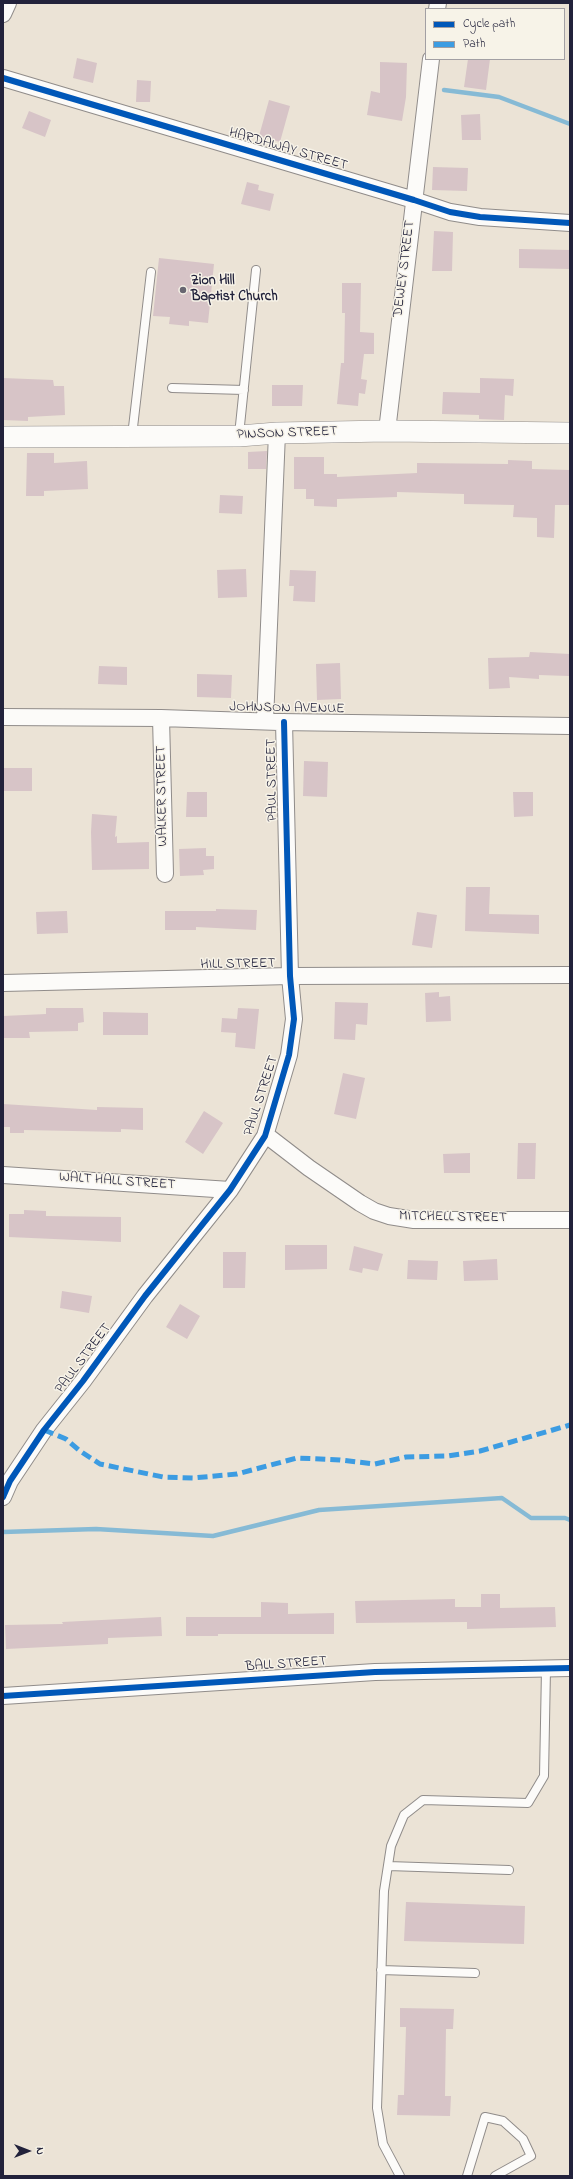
<!DOCTYPE html>
<html>
<head>
<meta charset="utf-8">
<style>
	body { margin:0 }
	#map { position:relative; width:573px; height:2179px; overflow:hidden; background:#ebe3d6; font-family:"Indie Flower",sans-serif }
	canvas { display:block }
	.frame { position:absolute; inset:0; border:4px solid #22223b; pointer-events:none }
	.legend { position:absolute; left:425px; top:8px; width:140px; height:52px; box-sizing:border-box; background:#f7f3e8; border:1px solid #a29fa3; margin:0; padding:5px 7px; list-style:none; font-size:12px; color:#22223b }
	.legend li { display:flex; align-items:center; gap:8px; height:20px }
	.legend b { width:20px; border:1px solid #a29fa3 }
	.north { position:absolute; left:8px; top:2131px; width:40px; height:40px; -webkit-text-stroke:3px #f7f3e8; paint-order:stroke; rotate:90deg; font-size:11px; font-weight:700; line-height:16px; text-align:center; color:#22223b }
	.north::after { content:''; display:block; margin:auto; width:14px; height:18px; background:#22223b; clip-path:polygon(50% 0,100% 100%,50% 72%,0 100%) }
</style>
</head>
<body>
<div id="map">
<canvas width="573" height="2179"></canvas>
<div class="frame"></div>
<ul class="legend">
<li><b style="height:5px;background:#0057b8"></b>Cycle path</li>
<li><b style="height:5px;background:#3c9ce2"></b>Path</li>
</ul>
<div class="north">N</div>
</div>
<script>
const c = document.querySelector('canvas').getContext('2d');
c.lineJoin = 'round';
const shape = rows => new Path2D(rows.map(r => 'M' + r).join(''));
function stroke(path, color, width, dash) { c.strokeStyle = color; c.lineWidth = width; c.lineCap = dash ? 'butt' : 'round'; c.setLineDash(dash || []); c.stroke(path); }
function fillPath(path, color) { c.fillStyle = color; c.fill(path, 'evenodd'); }
function drawText(font, color, halo, rows, align = 'center') {
  c.font = font + ' "Indie Flower",sans-serif'; c.lineWidth = 3; c.setLineDash([]); c.textBaseline = 'middle'; c.strokeStyle = halo; c.fillStyle = color; for (const [text, x, y, turn = 0] of rows) {
    c.save(); c.translate(x, y); c.rotate((+turn || 0) * Math.PI / 180); c.textAlign = isNaN(turn) ? turn : align; if (halo) c.strokeText(text, 0, 0); c.fillText(text, 0, 0); c.restore();
  }
}
const stream = shape([
	[444,90,499,97,570,124],
	[3,1532,96,1529,213,1536,319,1510,502,1498,531,1518,565,1518,570,1520]
]);
const building = shape([
	[77,58,97,63,93,83,73,78],
	[468,59,490,59,486,90,464,87],
	[380,62,407,63,406,97,402,121,367,115,371,91,380,93],
	[137,80,151,81,150,102,136,102],
	[269,100,290,106,280,142,259,136],
	[29,111,51,120,45,137,22,128],
	[480,114,481,140,462,140,461,115],
	[433,167,468,168,467,191,432,190],
	[247,182,259,185,258,190,274,194,270,211,241,204],
	[434,231,453,232,452,271,432,271],
	[519,249,570,250,570,269,519,268],
	[159,258,214,264,208,323,189,321,189,326,169,324,170,317,153,316],
	[342,283,361,283,360,332,374,333,374,354,364,354,361,379,367,380,365,394,359,393,358,406,337,404,341,363,344,363,345,313,342,313],
	[3,378,53,380,54,386,64,386,65,415,28,417,28,421,3,420],
	[480,378,514,379,513,396,505,395,504,420,479,419,479,415,442,414,443,392,480,393],
	[272,385,303,385,302,406,272,406],
	[267,451,266,469,248,469,248,452],
	[27,453,54,453,54,463,87,461,88,489,44,491,44,496,26,496],
	[294,457,324,457,324,474,337,474,337,477,417,473,417,463,508,464,508,460,532,461,532,469,570,470,570,505,555,505,554,538,537,537,537,518,513,517,514,505,464,504,464,494,397,492,397,497,337,499,337,507,314,506,314,499,306,499,306,489,294,489],
	[220,495,243,496,242,514,219,513],
	[246,569,247,597,218,598,217,570],
	[290,570,316,571,315,602,293,601,294,586,289,586],
	[530,652,570,654,569,676,539,675,539,679,509,677,510,688,489,689,488,658,529,657],
	[340,663,341,699,317,700,316,664],
	[99,666,127,667,127,685,98,684],
	[197,674,232,675,231,698,197,697],
	[304,761,328,762,327,797,303,796],
	[3,768,32,768,32,791,3,791],
	[187,792,207,792,207,817,186,817],
	[513,792,533,792,533,816,514,817],
	[92,814,117,816,115,837,117,836,117,843,149,842,149,869,92,870,91,832],
	[206,848,206,856,214,856,214,869,203,870,204,875,180,876,179,849],
	[466,887,490,887,489,914,539,915,539,934,465,931],
	[216,909,257,910,256,930,196,927,196,930,165,930,165,911,216,911],
	[67,911,68,933,37,934,36,912],
	[417,912,437,915,432,948,412,945],
	[439,992,439,997,450,996,451,1021,426,1022,425,993],
	[335,1002,368,1003,367,1025,356,1024,355,1040,334,1039],
	[46,1008,83,1008,84,1022,78,1023,78,1031,29,1032,30,1038,3,1038,3,1016,46,1014],
	[238,1008,259,1009,255,1049,235,1047,236,1033,221,1032,222,1018,237,1019],
	[103,1012,148,1013,148,1035,103,1035],
	[343,1073,365,1078,356,1119,334,1114],
	[3,1104,97,1110,97,1107,143,1108,143,1130,121,1129,121,1132,24,1130,24,1133,10,1133,10,1127,3,1127],
	[204,1111,223,1123,203,1154,185,1142],
	[518,1143,536,1143,535,1179,517,1179],
	[470,1153,470,1173,444,1173,443,1154],
	[24,1210,46,1211,46,1216,121,1217,121,1242,9,1237,9,1214,24,1214],
	[285,1245,327,1245,327,1269,285,1270],
	[354,1246,383,1254,378,1271,363,1268,362,1273,349,1270],
	[223,1252,246,1252,245,1288,223,1288],
	[497,1259,498,1280,464,1281,463,1261],
	[408,1260,438,1261,437,1280,407,1279],
	[62,1291,92,1296,89,1313,60,1308],
	[180,1304,200,1316,187,1339,166,1327],
	[481,1594,500,1594,500,1608,555,1607,556,1627,467,1629,467,1622,356,1623,355,1601,455,1599,455,1607,481,1607],
	[261,1602,288,1603,288,1614,334,1613,334,1634,218,1634,218,1636,186,1636,186,1617,261,1617],
	[161,1617,162,1636,108,1638,108,1644,6,1649,5,1625,63,1624,62,1622],
	[406,1902,525,1906,524,1944,404,1941],
	[400,2008,454,2009,453,2029,446,2029,445,2096,451,2096,450,2116,397,2115,398,2095,404,2095,406,2027,400,2027]
]);
const service = shape([
	[172,388,244,390],
	[239,435,256,270],
	[132,436,151,272],
	[388,1866,509,1870],
	[381,1970,475,1973],
	[400,2176,383,2144,377,2108,384,1891,391,1846,404,1815,423,1800,528,1803,544,1776,546,1669],
	[467,2176,485,2117,503,2121,523,2139,531,2156,495,2176]
]);
const minor = shape([
	[437,9,438,3],
	[3,14,8,3],
	[3,78,414,200,450,212,480,217,570,223],
	[387,431,431,59],
	[3,717,161,718,279,722,570,726],
	[161,718,165,874],
	[265,721,277,433],
	[3,983,290,976,570,975],
	[265,1136,270,1138,309,1168,360,1203,374,1211,389,1216,414,1220,570,1220],
	[3,1175,230,1190],
	[3,1497,10,1481,44,1430,83,1381,145,1296,230,1190,265,1136,289,1055,294,1019,290,976,284,722],
	[3,1696,375,1672,570,1668]
]);
const tertiary = shape([
	[3,437,239,436,277,433,387,431,570,433]
]);
const quiet = shape([
	[44,1430,66,1439,80,1451,100,1464,163,1477,193,1478,237,1474,297,1458,340,1460,375,1464,406,1457,447,1456,480,1451,570,1425]
]);
const cycleway = shape([
	[3,78,414,200,450,212,480,217,570,223],
	[3,1497,10,1481,44,1430,83,1381,145,1296,230,1190,265,1136,289,1055,294,1019,290,976,284,722],
	[3,1696,375,1672,570,1668]
]);
const markers = [
	[183,290,4,"#686671"]
];
const streetNames = [
	["HARDAWAY STREET",288,150,16],
	["DEWEY STREET",405,269,-83],
	["PINSON STREET",287,434,-2],
	["JOHNSON AVENUE",287,709,1],
	["PAUL STREET",273,780,-91],
	["WALKER STREET",163,796,-91],
	["HILL STREET",238,965,-1],
	["PAUL STREET",262,1096,-72],
	["WALT HALL STREET",117,1182,4],
	["MITCHELL STREET",453,1218,1],
	["PAUL STREET",84,1359,-53],
	["BALL STREET",286,1665,-4]
];
const poiNames = [
	["Zion Hill",191,282],
	["Baptist Church",191,298]
];
stroke(stream, '#86bad5', 4.5);
fillPath(building, '#d7c4c7');
stroke(service, '#908c8a', 10);
stroke(minor, '#908c8a', 18);
stroke(tertiary, '#908c8a', 22);
stroke(service, '#fcfbf9', 8);
stroke(minor, '#fcfbf9', 16);
stroke(tertiary, '#fcfbf9', 21);
stroke(quiet, '#3c9ce2', 5, [10, 5]);
stroke(cycleway, '#0057b8', 6);
for (const [x, y, r, color] of markers) { const dot = new Path2D(); dot.arc(x, y, r, 0, 2 * Math.PI); c.fillStyle = color; c.fill(dot); stroke(dot, '#f7f3e8', 1.5); }
drawText('14px', '#22223b', '#f7f3e8', streetNames);
drawText('bold 14px', '#22223b', '#f7f3e8', poiNames, 'left');
</script>
</body>
</html>
